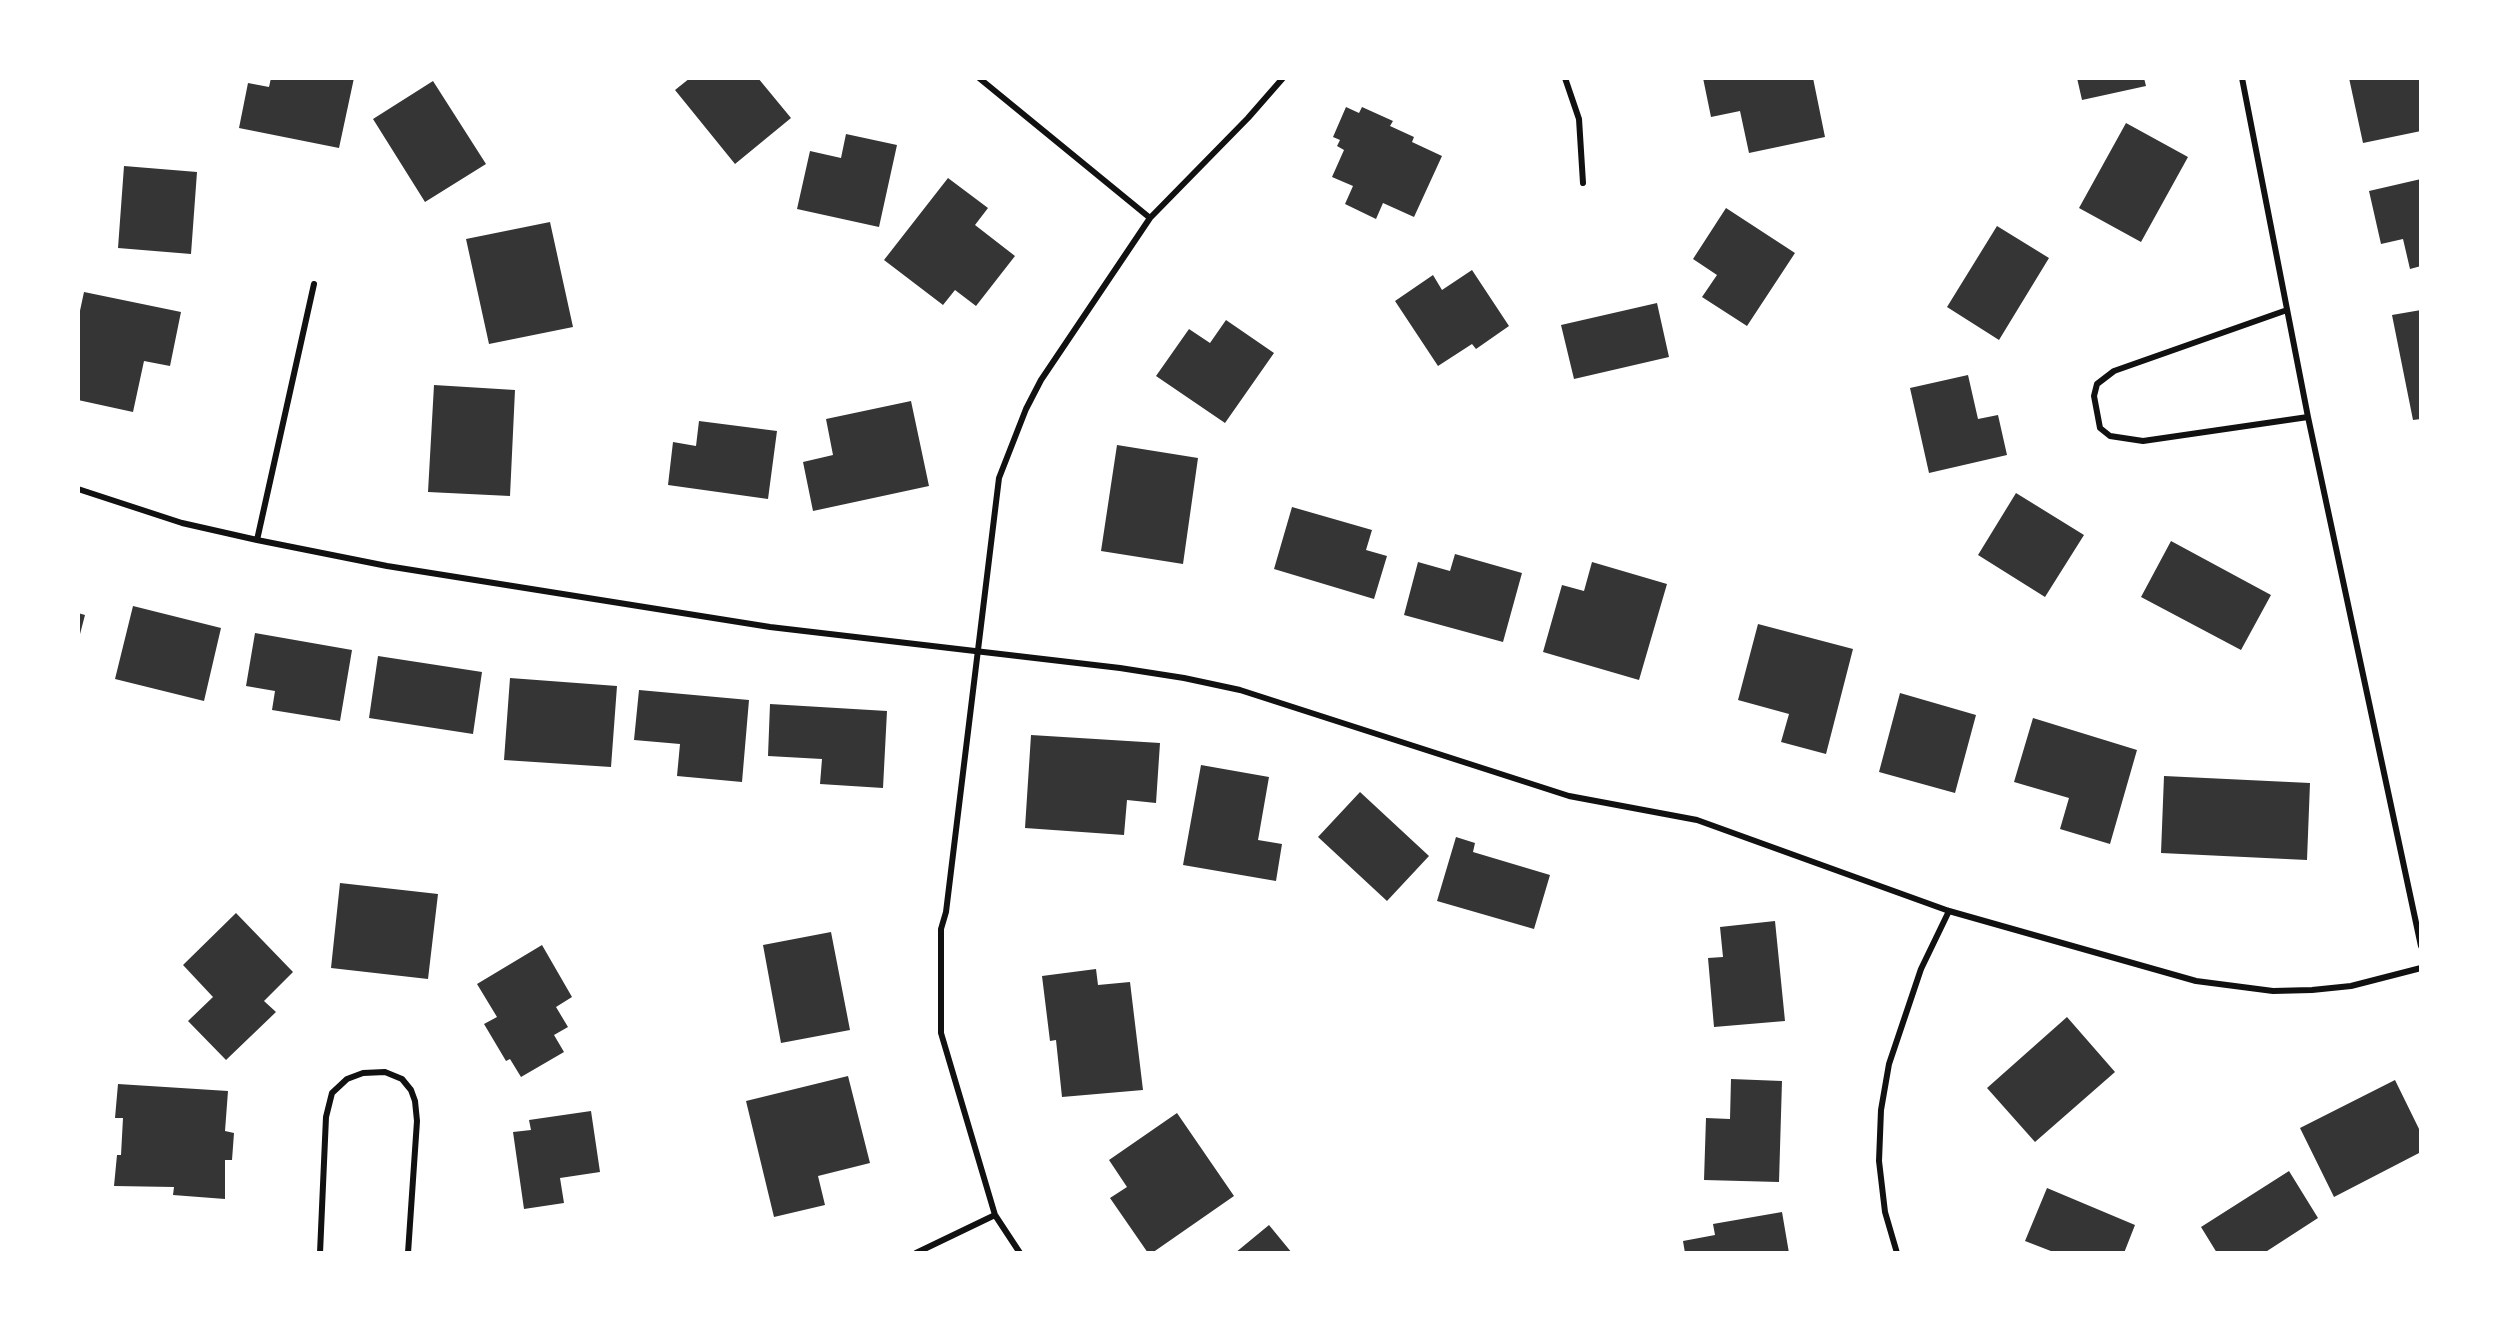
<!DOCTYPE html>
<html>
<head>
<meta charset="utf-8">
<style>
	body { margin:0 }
	#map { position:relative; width:2499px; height:1331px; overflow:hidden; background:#fff; font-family:Rubik,sans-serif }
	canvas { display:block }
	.frame { position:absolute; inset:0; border:80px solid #fff; pointer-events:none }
</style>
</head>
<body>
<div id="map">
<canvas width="2499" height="1331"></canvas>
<div class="frame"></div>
</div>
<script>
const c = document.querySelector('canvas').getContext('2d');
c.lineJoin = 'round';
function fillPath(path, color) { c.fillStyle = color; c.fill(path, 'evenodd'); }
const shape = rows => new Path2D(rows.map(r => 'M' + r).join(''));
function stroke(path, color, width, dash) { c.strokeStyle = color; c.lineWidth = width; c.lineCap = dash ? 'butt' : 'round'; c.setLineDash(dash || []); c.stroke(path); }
const building = shape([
	[271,78,354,78,339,148,239,128,248,83,269,87],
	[690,78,758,78,791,118,735,164,675,90],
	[1703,78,1813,78,1825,137,1749,153,1740,111,1711,117],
	[2077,78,2144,78,2146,86,2082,100],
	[2349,78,2421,78,2421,131,2363,143],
	[433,81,486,164,425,202,373,119],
	[1346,107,1359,113,1362,107,1393,121,1390,126,1414,137,1412,142,1442,156,1414,217,1383,203,1376,219,1345,204,1353,186,1332,177,1344,150,1337,146,1340,140,1333,137],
	[2126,123,2188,157,2141,242,2079,208],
	[846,134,897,145,879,227,797,209,810,151,841,158],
	[124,166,197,172,191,254,118,248],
	[948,178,988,208,975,225,1015,256,976,306,955,290,943,305,884,260],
	[2421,179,2421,266,2410,269,2403,239,2381,244,2369,191],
	[1726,208,1795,253,1747,326,1702,297,1717,275,1693,259],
	[550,222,573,327,489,344,466,239],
	[1997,226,2049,258,1999,340,1947,307],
	[1472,270,1509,326,1476,349,1472,344,1438,366,1395,301,1433,275,1442,290],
	[84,292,181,312,170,366,144,361,133,412,78,400,78,320],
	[1657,303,1669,357,1574,379,1561,325],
	[2421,310,2421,419,2413,420,2392,315],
	[1226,320,1274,353,1225,423,1156,376,1189,329,1210,343],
	[1968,375,1978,419,1998,415,2007,455,1929,473,1910,388],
	[434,385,515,390,510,496,428,492],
	[911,401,929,486,813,511,803,462,833,455,826,419],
	[699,421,777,431,768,499,668,485,673,442,696,446],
	[1117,445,1198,458,1183,564,1101,551],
	[2016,493,2084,535,2045,597,1978,555],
	[1292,507,1372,530,1366,550,1387,556,1374,599,1274,569],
	[2171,541,2271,595,2241,650,2141,597],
	[1455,554,1522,573,1503,642,1404,615,1418,562,1450,571],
	[1592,562,1667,584,1639,680,1543,652,1562,585,1584,591],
	[133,606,221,628,204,701,115,679],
	[78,613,85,615,79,638,78,638],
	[1758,624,1853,649,1826,754,1781,742,1789,714,1738,700],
	[255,633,352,650,340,721,272,710,275,691,246,686],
	[378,656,482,672,473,734,369,718],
	[510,678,617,686,611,767,504,760],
	[639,690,749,700,742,782,677,776,680,744,634,740],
	[1900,693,1976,715,1955,793,1879,772],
	[770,704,887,711,883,788,820,784,822,759,768,756],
	[2033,718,2137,750,2110,844,2060,829,2069,798,2014,782],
	[1031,735,1160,743,1156,803,1127,800,1124,835,1025,828],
	[1201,765,1269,777,1258,840,1282,844,1276,881,1183,865],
	[2164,776,2310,783,2307,860,2161,853],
	[1360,792,1429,856,1387,901,1318,837],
	[1456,837,1475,843,1473,852,1550,875,1534,929,1437,901],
	[340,883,438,894,428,979,331,968],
	[236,913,293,972,264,1001,276,1012,226,1060,188,1021,213,997,183,965],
	[1775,921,1785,1021,1714,1027,1708,958,1723,957,1720,927],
	[831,932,850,1030,781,1043,763,945],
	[542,945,572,997,556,1007,568,1027,554,1035,564,1052,521,1077,510,1059,506,1061,484,1024,497,1017,477,984],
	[1096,969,1098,985,1130,982,1143,1090,1062,1097,1056,1040,1050,1041,1042,976],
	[2067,1017,2115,1072,2035,1142,1987,1088],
	[848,1076,870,1163,818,1176,825,1205,774,1217,746,1101],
	[1731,1079,1782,1081,1779,1182,1704,1180,1706,1118,1730,1119],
	[2395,1080,2421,1133,2421,1152,2334,1197,2300,1128],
	[118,1084,228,1091,225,1131,234,1133,232,1160,225,1160,225,1199,173,1195,174,1187,114,1186,117,1155,121,1155,123,1118,115,1118],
	[591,1111,600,1172,560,1178,564,1203,524,1209,513,1132,531,1130,529,1120],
	[1177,1113,1234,1196,1152,1253,1148,1253,1110,1198,1127,1187,1109,1160],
	[2289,1171,2318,1218,2264,1253,2217,1253,2201,1227],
	[2047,1188,2135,1225,2124,1253,2056,1253,2025,1241],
	[1782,1212,1789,1253,1685,1253,1683,1241,1715,1235,1713,1224],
	[1269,1225,1292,1253,1235,1253]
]);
const minor = shape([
	[979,78,1150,218],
	[1565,78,1579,119,1583,183],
	[2242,78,2308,417,2421,946],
	[2287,310,2114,371,2097,384,2094,396,2100,428,2110,436,2143,441,2308,417],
	[78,489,182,523,257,540,387,566,770,627,1120,668,1184,678,1240,690,1569,796,1697,820,1949,911,2196,981,2273,991,2312,990,2351,986,2421,968],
	[257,540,314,284],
	[320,1253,326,1117,332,1093,347,1079,363,1073,385,1072,402,1079,411,1090,415,1101,417,1121,408,1253],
	[916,1253,995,1215],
	[1020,1253,995,1215,941,1033,941,929,946,912,999,478,1026,409,1041,380,1150,218,1248,118,1283,78],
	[1897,1253,1885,1212,1879,1161,1881,1110,1889,1064,1921,969,1949,911]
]);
fillPath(building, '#353535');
stroke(minor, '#111', 6);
</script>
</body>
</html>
